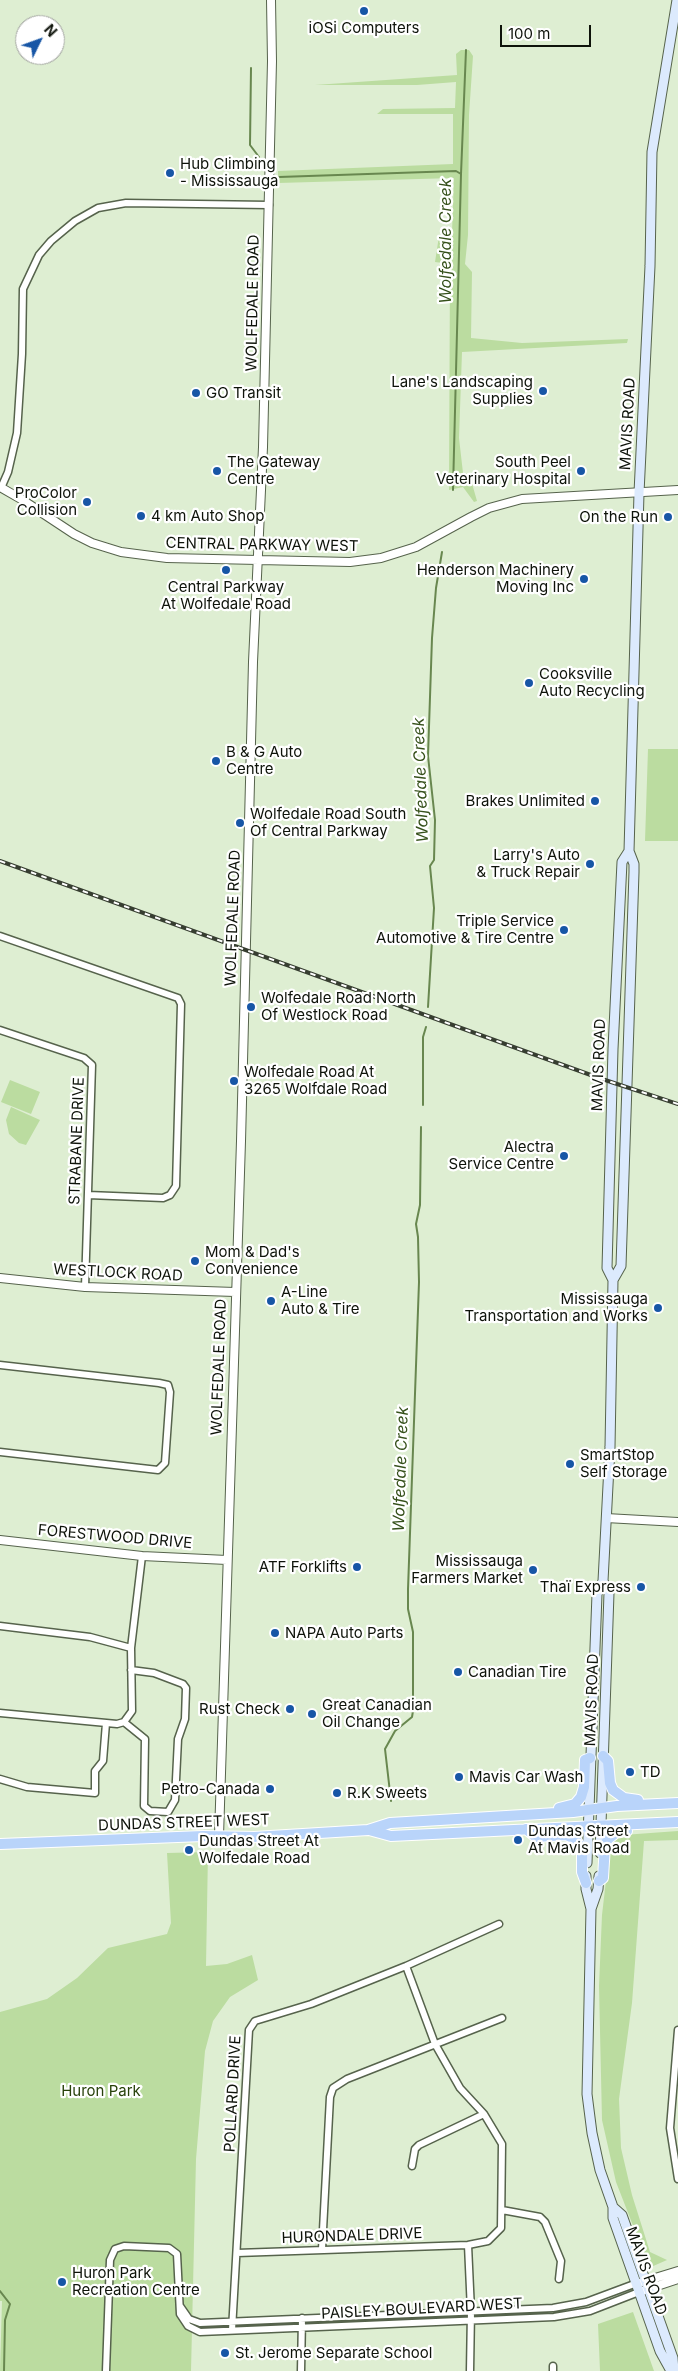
<!DOCTYPE html>
<html>
<head>
<meta charset="utf-8">
<style>
	body { margin:0 }
	#map { position:relative; width:678px; height:2371px; overflow:hidden; background:#deeed2; font-family:Inter,sans-serif }
	canvas { display:block }
	.north { position:absolute; left:15px; top:15px; width:50px; height:50px; box-sizing:border-box; background:#fff; border:1px solid #9fa19d; border-radius:50%; rotate:48deg; font-size:14px; font-weight:700; line-height:20px; text-align:center; color:#0e130a }
	.north::after { content:''; display:block; margin:auto; width:18px; height:22px; background:#1756a6; clip-path:polygon(50% 0,100% 100%,50% 72%,0 100%) }
	.scale { position:absolute; left:500px; top:25px; width:91px; height:22px; box-sizing:border-box; border:2px solid #0e130a; border-top:0; padding-left:6px; font-size:15px; line-height:18px; white-space:nowrap; color:#0e130a; -webkit-text-stroke:4px #fff; paint-order:stroke }
</style>
</head>
<body>
<div id="map">
<canvas width="678" height="2371"></canvas>
<div class="north">N</div>
<div class="scale">100 m</div>
</div>
<script>
const c = document.querySelector('canvas').getContext('2d');
c.lineJoin = 'round';
function fillPath(path, color) { c.fillStyle = color; c.fill(path, 'evenodd'); }
const shape = rows => new Path2D(rows.map(r => 'M' + r).join(''));
function stroke(path, color, width, dash) { c.strokeStyle = color; c.lineWidth = width; c.lineCap = dash ? 'butt' : 'round'; c.setLineDash(dash || []); c.stroke(path); }
function drawText(font, color, halo, rows, align = 'center') {
  c.font = font + ' Inter,sans-serif'; c.lineWidth = 4.5; c.setLineDash([]); c.textBaseline = 'middle'; c.strokeStyle = halo; c.fillStyle = color; for (const [text, x, y, turn = 0] of rows) {
    c.save(); c.translate(x, y); c.rotate((+turn || 0) * Math.PI / 180); c.textAlign = isNaN(turn) ? turn : align; if (halo) c.strokeText(text, 0, 0); c.fillText(text, 0, 0); c.restore();
  }
}
const green = shape([
	[461,50,469,50,473,56,469,115,468,235,465,264,472,272,471,338,522,343,628,339,627,343,462,352,459,438,463,473,467,473,468,480,471,480,477,501,474,502,463,487,449,490,450,264,435,262,439,236,452,233,454,178,278,183,278,171,453,164,453,114,377,114,383,109,455,108,456,82,417,85,315,85,457,75,456,54],
	[648,749,678,749,678,841,645,841],
	[10,1080,40,1092,31,1114,1,1102],
	[11,1107,40,1120,26,1145,19,1143,9,1134,6,1120],
	[678,1831,678,1840,644,1841,632,2003,619,2099,621,2148,632,2195,650,2252,667,2260,651,2267,648,2264,616,2182,602,2120,599,1986,602,1915,610,1846,612,1841,623,1835],
	[208,1852,206,1966,227,1964,252,1955,258,1980,230,1997,213,2021,205,2051,196,2159,191,2371,0,2371,2,2301,0,2301,0,2012,47,1999,77,1978,108,1948,167,1934,171,1923,167,1853],
	[633,2312,654,2371,600,2371,598,2324]
]);
const stream = shape([
	[251,68,250,145,259,157],
	[461,174,466,50],
	[279,177,456,171,461,174,453,490],
	[428,1007,434,908,430,866,434,860,435,820,428,756,432,638,436,588,442,552],
	[423,1105,423,1037,426,1027],
	[391,1801,385,1749,395,1731,412,1717,413,1711,413,1632,408,1609,408,1589,419,1282,418,1237,416,1224,420,1205,421,1127],
	[0,2291,10,2304,5,2320,4,2371]
]);
const minor = shape([
	[1,488,8,472,17,433,22,354,23,289,39,255,51,241,75,221,98,208,126,203,269,205],
	[0,936,178,998,181,1004,176,1186,170,1195,163,1198,88,1195],
	[0,1030,84,1058,92,1065,85,1287],
	[0,1365,159,1383,168,1385,170,1392,165,1463,158,1470,0,1452],
	[0,1626,90,1637,131,1648],
	[0,1713,117,1724,124,1722,132,1711,131,1648,142,1556],
	[124,1722,145,1739,144,1806,150,1811,168,1812,175,1800,178,1739,185,1719,186,1688,183,1684,154,1673,131,1670],
	[0,1779,27,1787,95,1793,95,1771,103,1761,106,1723],
	[678,2030,670,2128,678,2179],
	[412,2166,415,2149,419,2145,484,2114],
	[502,2210,540,2217,545,2222,561,2261,559,2279],
	[468,2245,471,2311,470,2371],
	[322,2249,330,2097,333,2088,347,2079,502,2018],
	[237,2253,468,2245,488,2241,501,2228,502,2144,484,2114,460,2088,435,2044,406,1966],
	[180,2306,189,2319,200,2323,553,2308,586,2302,637,2283],
	[232,2330,249,2030,255,2021,311,2004,406,1966,499,1924],
	[553,2366,553,2371],
	[106,2371,110,2260,115,2249,124,2246,169,2248,177,2254,180,2314,188,2326,200,2332,554,2317,590,2311,639,2292],
	[301,2371,302,2318]
]);
const tertiary = shape([
	[0,487,21,499,74,534,92,543,121,552,167,558,350,562,381,558,416,547,471,517,489,508,522,499,678,490],
	[0,1278,85,1287,235,1292],
	[606,1518,678,1522],
	[0,1540,142,1556,227,1560],
	[219,1836,241,1141,253,662,263,447,272,61,271,0],
	[642,2282,678,2271],
	[639,2292,678,2279]
]);
const secondary = shape([
	[613,1280,621,1266,634,872,634,864,629,851,639,493,650,266,652,152,677,0],
	[600,1853,609,1593,603,1581],
	[587,1863,597,1594,603,1581,610,1447,613,1280,607,1268,613,1049,622,862,629,851],
	[586,1876,586,1889,591,1909,587,2094,592,2133,600,2170,613,2207,613,2218,660,2351,671,2371],
	[591,1909,598,1889,599,1876],
	[613,2207,622,2215,673,2358,674,2371]
]);
const primary = shape([
	[603,1756,608,1761,610,1783,613,1790,624,1798,638,1800],
	[559,1808,575,1804,581,1797,584,1787,585,1760,590,1758],
	[526,1829,536,1837,566,1835,575,1839,582,1849,582,1872,586,1883],
	[369,1830,391,1836,678,1822],
	[0,1844,203,1836,254,1837,368,1830,390,1823,573,1812,617,1806,678,1803],
	[599,1881,603,1878,605,1845,608,1839,617,1832,627,1831]
]);
const rail = shape([
	[0,861,599,1078,678,1104]
]);
const markers = [
	[364,11,5,"#1756a6"],
	[170,173,5,"#1756a6"],
	[543,391,5,"#1756a6"],
	[196,393,5,"#1756a6"],
	[217,471,5,"#1756a6"],
	[581,471,5,"#1756a6"],
	[87,502,5,"#1756a6"],
	[141,516,5,"#1756a6"],
	[668,517,5,"#1756a6"],
	[226,570,5,"#1756a6"],
	[584,579,5,"#1756a6"],
	[529,683,5,"#1756a6"],
	[216,761,5,"#1756a6"],
	[595,801,5,"#1756a6"],
	[240,823,5,"#1756a6"],
	[590,864,5,"#1756a6"],
	[564,930,5,"#1756a6"],
	[251,1007,5,"#1756a6"],
	[234,1081,5,"#1756a6"],
	[564,1156,5,"#1756a6"],
	[195,1261,5,"#1756a6"],
	[271,1301,5,"#1756a6"],
	[658,1308,5,"#1756a6"],
	[570,1464,5,"#1756a6"],
	[357,1567,5,"#1756a6"],
	[533,1570,5,"#1756a6"],
	[641,1587,5,"#1756a6"],
	[275,1633,5,"#1756a6"],
	[458,1672,5,"#1756a6"],
	[290,1709,5,"#1756a6"],
	[312,1714,5,"#1756a6"],
	[630,1772,5,"#1756a6"],
	[459,1777,5,"#1756a6"],
	[270,1789,5,"#1756a6"],
	[337,1793,5,"#1756a6"],
	[518,1840,5,"#1756a6"],
	[189,1850,5,"#1756a6"],
	[62,2282,5,"#1756a6"],
	[225,2353,5,"#1756a6"]
];
const poiNames = [
	["iOSi Computers",364,28,"center"],
	["Hub Climbing",180,164],
	["- Mississauga",180,181],
	["Lane's Landscaping",533,382,"right"],
	["Supplies",533,399,"right"],
	["GO Transit",206,393],
	["The Gateway",227,462],
	["Centre",227,479],
	["South Peel",571,462,"right"],
	["Veterinary Hospital",571,479,"right"],
	["ProColor",77,493,"right"],
	["Collision",77,510,"right"],
	["4 km Auto Shop",151,516],
	["On the Run",658,517,"right"],
	["Henderson Machinery",574,570,"right"],
	["Moving Inc",574,587,"right"],
	["Central Parkway",226,587,"center"],
	["At Wolfedale Road",226,604,"center"],
	["Cooksville",539,674],
	["Auto Recycling",539,691],
	["B & G Auto",226,752],
	["Centre",226,769],
	["Brakes Unlimited",585,801,"right"],
	["Wolfedale Road South",250,814],
	["Of Central Parkway",250,831],
	["Larry's Auto",580,855,"right"],
	["& Truck Repair",580,872,"right"],
	["Triple Service",554,921,"right"],
	["Automotive & Tire Centre",554,938,"right"],
	["Wolfedale Road North",261,998],
	["Of Westlock Road",261,1015],
	["Wolfedale Road At",244,1072],
	["3265 Wolfdale Road",244,1089],
	["Alectra",554,1147,"right"],
	["Service Centre",554,1164,"right"],
	["Mom & Dad's",205,1252],
	["Convenience",205,1269],
	["A-Line",281,1292],
	["Auto & Tire",281,1309],
	["Mississauga",648,1299,"right"],
	["Transportation and Works",648,1316,"right"],
	["SmartStop",580,1455],
	["Self Storage",580,1472],
	["Mississauga",523,1561,"right"],
	["Farmers Market",523,1578,"right"],
	["ATF Forklifts",347,1567,"right"],
	["Thaï Express",631,1587,"right"],
	["NAPA Auto Parts",285,1633],
	["Canadian Tire",468,1672],
	["Great Canadian",322,1705],
	["Oil Change",322,1722],
	["Rust Check",280,1709,"right"],
	["TD",640,1772],
	["Mavis Car Wash",469,1777],
	["Petro-Canada",260,1789,"right"],
	["R.K Sweets",347,1793],
	["Dundas Street",528,1831],
	["At Mavis Road",528,1848],
	["Dundas Street At",199,1841],
	["Wolfedale Road",199,1858],
	["Huron Park",72,2273],
	["Recreation Centre",72,2290],
	["St. Jerome Separate School",235,2353]
];
const streetNames = [
	["WOLFEDALE ROAD",253,303,-89],
	["MAVIS ROAD",628,424,-87],
	["CENTRAL PARKWAY WEST",262,545,1],
	["WOLFEDALE ROAD",233,918,-88],
	["MAVIS ROAD",599,1065,-88],
	["STRABANE DRIVE",77,1141,-88],
	["WESTLOCK ROAD",118,1273,3],
	["WOLFEDALE ROAD",219,1367,-88],
	["FORESTWOOD DRIVE",115,1537,5],
	["MAVIS ROAD",592,1700,-88],
	["DUNDAS STREET WEST",184,1823,-2],
	["POLLARD DRIVE",233,2094,-87],
	["HURONDALE DRIVE",352,2236,-2],
	["MAVIS ROAD",646,2271,70],
	["PAISLEY BOULEVARD WEST",422,2309,-3]
];
const parkNames = [
	["Huron Park",101,2091]
];
const waterNames = [
	["Wolfedale Creek",446,241,-90],
	["Wolfedale Creek",421,780,-92],
	["Wolfedale Creek",401,1469,-88]
];
fillPath(green, '#bbdca0');
stroke(stream, '#68874f', 2);
stroke(minor, '#56634c', 9);
stroke(tertiary, '#56634c', 10);
stroke(secondary, '#56634c', 11);
stroke(primary, '#fff', 12);
stroke(minor, '#fff', 6);
stroke(tertiary, '#fff', 8);
stroke(secondary, '#dceafd', 9);
stroke(primary, '#b9d4fa', 10);
stroke(rail, '#373e31', 4);
stroke(rail, '#fff', 2, [5.5]);
for (const [x, y, r, color] of markers) { const dot = new Path2D(); dot.arc(x, y, r, 0, 2 * Math.PI); c.fillStyle = color; c.fill(dot); stroke(dot, '#fff', 2); }
drawText('15px', '#0e130a', '#fff', poiNames, 'left');
drawText('15px', '#0e130a', '#fff', streetNames);
drawText('15px', '#28420a', '#fff', parkNames);
drawText('italic 16px', '#35501a', '#fff', waterNames);
</script>
</body>
</html>
